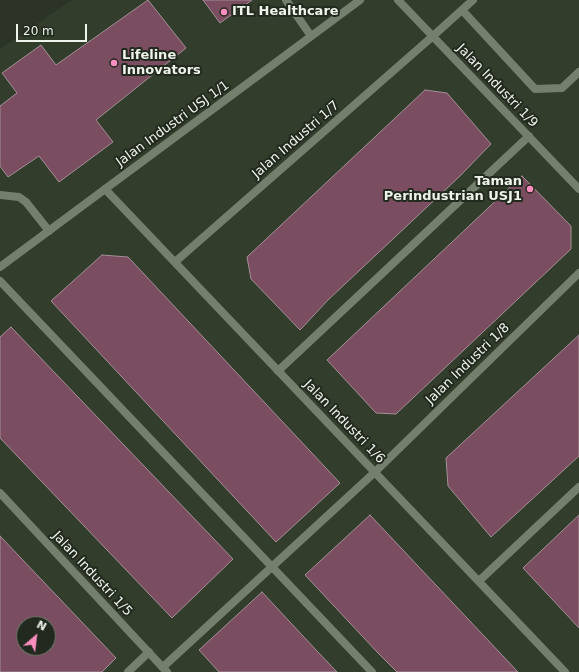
<!DOCTYPE html>
<html>
<head>
<meta charset="utf-8">
<style>
	body { margin:0 }
	#map { position:relative; width:579px; height:672px; overflow:hidden; background:#2c3327; font-family:"DejaVu Sans",sans-serif }
	canvas { display:block }
	.north { position:absolute; left:16px; top:616px; width:40px; height:40px; box-sizing:border-box; background:#22291e; border:1px solid #747a70; border-radius:50%; rotate:28deg; font-size:11px; font-weight:700; line-height:16px; text-align:center; color:#eef3eb }
	.north::after { content:''; display:block; margin:auto; width:14px; height:18px; background:#fd8ebf; clip-path:polygon(50% 0,100% 100%,50% 72%,0 100%) }
	.scale { position:absolute; left:16px; top:24px; width:71px; height:18px; box-sizing:border-box; border:2px solid #eef3eb; border-top:0; padding-left:5px; font-size:12px; line-height:14px; white-space:nowrap; color:#eef3eb; -webkit-text-stroke:3px #22291e; paint-order:stroke }
</style>
</head>
<body>
<div id="map">
<canvas width="579" height="672"></canvas>
<div class="north">N</div>
<div class="scale">20 m</div>
</div>
<script>
const c = document.querySelector('canvas').getContext('2d');
c.lineJoin = 'round';
function fillPath(path, color) { c.fillStyle = color; c.fill(path, 'evenodd'); }
const shape = rows => new Path2D(rows.map(r => 'M' + r).join(''));
function stroke(path, color, width, dash) { c.strokeStyle = color; c.lineWidth = width; c.lineCap = dash ? 'butt' : 'round'; c.setLineDash(dash || []); c.stroke(path); }
function drawText(font, color, halo, rows, align = 'center') {
  c.font = font + ' "DejaVu Sans",sans-serif'; c.lineWidth = 4; c.setLineDash([]); c.textBaseline = 'middle'; c.strokeStyle = halo; c.fillStyle = color; for (const [text, x, y, turn = 0] of rows) {
    c.save(); c.translate(x, y); c.rotate((+turn || 0) * Math.PI / 180); c.textAlign = isNaN(turn) ? turn : align; if (halo) c.strokeText(text, 0, 0); c.fillText(text, 0, 0); c.restore();
  }
}
const built = shape([
	[72,0,579,0,579,672,0,672,0,49],
	[24,624,48,624,48,648,24,648]
]);
const building = shape([
	[148,0,186,48,96,120,113,142,59,182,39,156,8,177,0,166,0,106,17,93,2,73,41,45,56,65,148,0],
	[203,0,252,0,220,23,203,0],
	[425,90,447,93,491,144,460,176,328,300,300,330,251,279,247,257,425,90],
	[522,176,571,226,571,249,396,414,376,413,327,360,522,176],
	[102,255,128,257,340,483,276,542,51,301,102,255],
	[11,327,233,559,172,618,0,438,0,337,11,327],
	[579,335,579,456,491,537,448,486,446,458,579,335],
	[370,515,418,566,518,672,397,672,378,653,305,575,370,515],
	[579,515,579,628,523,568,579,515],
	[0,536,116,658,102,672,0,672,0,536],
	[24,624,48,624,48,648,24,648,24,624],
	[262,592,317,651,337,672,219,672,199,650,262,592]
]);
const service = shape([
	[286,0,311,36],
	[462,10,535,89,562,88,579,72],
	[433,36,473,0],
	[0,195,19,197,26,202,49,231],
	[0,281,372,672],
	[278,371,529,136],
	[479,581,579,487],
	[163,667,375,472],
	[128,672,149,652]
]);
const minor = shape([
	[398,0,579,189],
	[105,189,565,672],
	[175,262,433,36],
	[375,472,579,273],
	[0,493,167,672]
]);
const tertiary = shape([
	[0,267,360,0]
]);
const markers = [
	[224,12,4,"#fd8ebf"],
	[114,63,4,"#fd8ebf"],
	[530,189,4,"#fd8ebf"]
];
const poiNames = [
	["ITL Healthcare",232,12],
	["Lifeline",122,56],
	["Innovators",122,71],
	["Taman",522,182,"right"],
	["Perindustrian USJ1",522,197,"right"]
];
const streetNames = [
	["Jalan Industri 1/9",497,86,46],
	["Jalan Industri USJ 1/1",173,124,-36],
	["Jalan Industri 1/7",296,140,-41],
	["Jalan Industri 1/8",468,364,-44],
	["Jalan Industri 1/6",344,422,46],
	["Jalan Industri 1/5",92,574,47]
];
fillPath(built, '#333d2c');
fillPath(building, '#7b4d60');
stroke(building, '#a29097', 1);
stroke(service, '#747f6d', 8);
stroke(minor, '#747f6d', 8);
stroke(tertiary, '#747f6d', 8);
for (const [x, y, r, color] of markers) { const dot = new Path2D(); dot.arc(x, y, r, 0, 2 * Math.PI); c.fillStyle = color; c.fill(dot); stroke(dot, '#22291e', 1.5); }
drawText('bold 13px', '#eef3eb', '#22291e', poiNames, 'left');
drawText('13px', '#eef3eb', '#22291e', streetNames);
</script>
</body>
</html>
